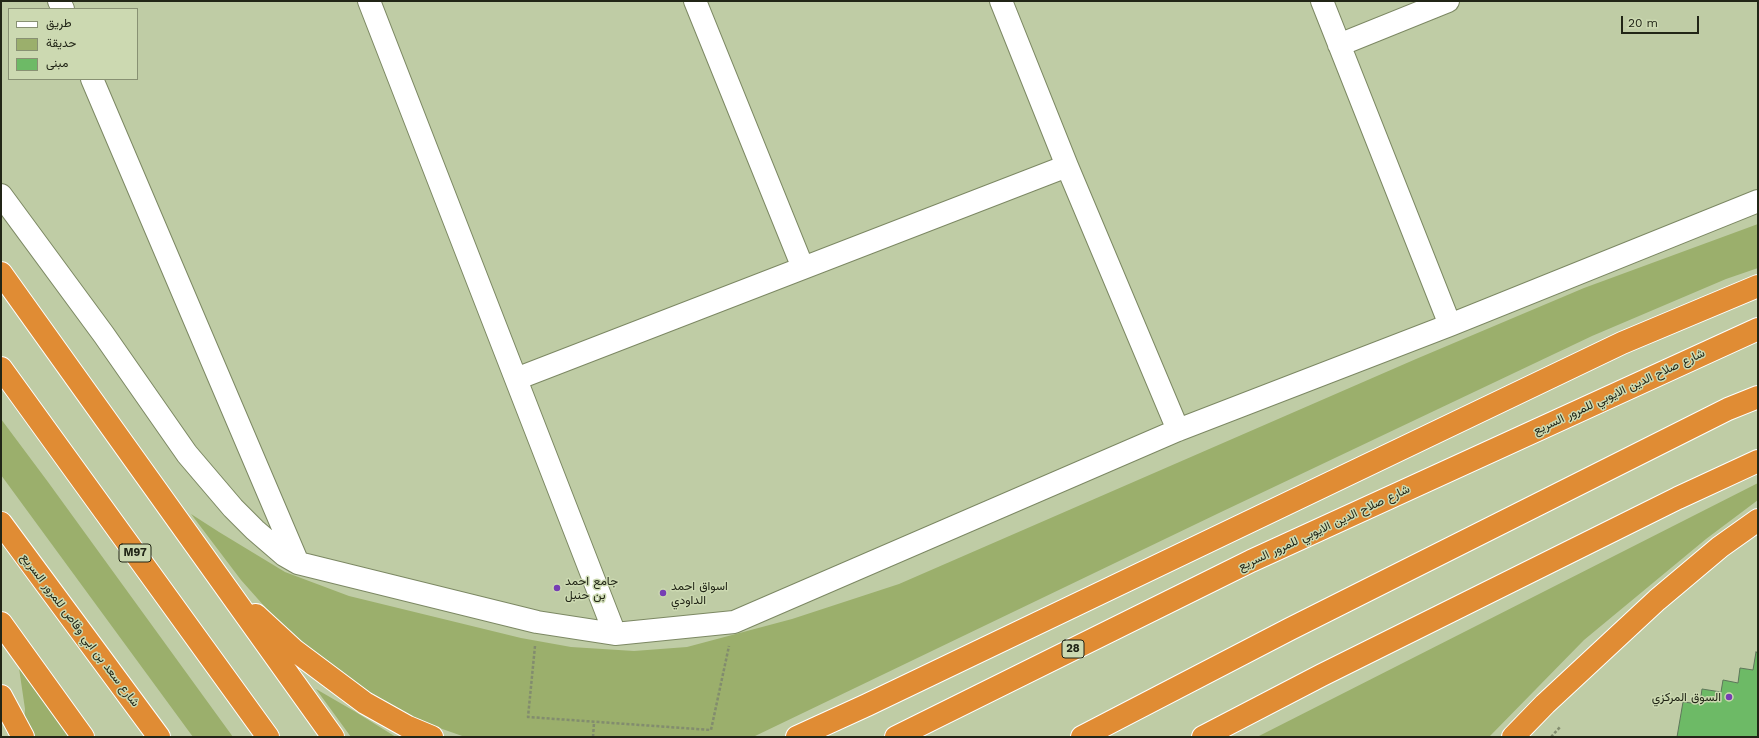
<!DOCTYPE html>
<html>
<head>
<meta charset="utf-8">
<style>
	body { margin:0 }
	#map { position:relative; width:1759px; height:738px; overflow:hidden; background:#bfcca5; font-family:"Work Sans",Vazirmatn,sans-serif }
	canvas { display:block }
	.frame { position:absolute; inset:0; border:2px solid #212516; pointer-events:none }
	.legend { position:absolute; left:8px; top:8px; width:130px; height:72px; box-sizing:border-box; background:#ccd9b1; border:1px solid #889173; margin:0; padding:5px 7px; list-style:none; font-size:12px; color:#212516 }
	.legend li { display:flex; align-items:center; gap:8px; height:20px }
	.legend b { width:20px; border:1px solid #889173 }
	.scale { position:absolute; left:1621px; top:16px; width:78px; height:18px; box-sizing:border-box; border:2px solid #212516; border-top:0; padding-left:5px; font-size:12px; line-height:14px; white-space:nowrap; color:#212516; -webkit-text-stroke:3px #ccd9b1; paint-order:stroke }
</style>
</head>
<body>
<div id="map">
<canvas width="1759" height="738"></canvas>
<div class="frame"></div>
<ul class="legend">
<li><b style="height:5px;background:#fff"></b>طريق</li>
<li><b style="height:11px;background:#9baf6c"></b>حديقة</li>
<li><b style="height:11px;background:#6dba66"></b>مبنى</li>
</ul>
<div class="scale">20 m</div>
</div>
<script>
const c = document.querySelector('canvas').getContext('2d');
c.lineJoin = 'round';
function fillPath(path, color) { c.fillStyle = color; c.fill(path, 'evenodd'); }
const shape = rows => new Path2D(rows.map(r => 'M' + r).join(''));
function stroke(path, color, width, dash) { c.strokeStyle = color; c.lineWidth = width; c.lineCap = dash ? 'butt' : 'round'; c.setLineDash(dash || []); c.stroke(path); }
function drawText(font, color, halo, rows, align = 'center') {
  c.font = font + ' "Work Sans",Vazirmatn,sans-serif'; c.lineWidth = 3; c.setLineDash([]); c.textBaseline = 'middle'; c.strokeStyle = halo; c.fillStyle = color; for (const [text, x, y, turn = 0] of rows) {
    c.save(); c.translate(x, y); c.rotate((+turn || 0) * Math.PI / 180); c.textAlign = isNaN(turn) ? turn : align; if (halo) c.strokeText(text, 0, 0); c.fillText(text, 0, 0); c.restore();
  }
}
const green = shape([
	[1758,224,1758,268,1726,279,1592,336,1219,513,753,737,465,737,414,719,371,694,318,656,273,616,241,580,191,514,219,532,285,572,349,596,521,638,571,647,634,651,687,647,792,619,899,584,1416,359,1584,288],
	[1,419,48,482,233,737,193,737,1,475],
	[1758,483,1758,500,1706,539,1584,640,1489,737,1257,737],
	[19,668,70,737,23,737,25,709],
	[316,689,354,711,396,737,351,737]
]);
const building = shape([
	[1756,652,1758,653,1758,737,1677,737,1683,702,1700,704,1702,689,1721,692,1723,680,1738,683,1740,668,1753,670,1756,652]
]);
const path = shape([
	[535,646,528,717,711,730,729,646],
	[593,737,594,723],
	[1551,737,1560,727]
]);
const minor = shape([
	[59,1,63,9],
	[369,1,615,634],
	[695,1,803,268],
	[1001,1,1067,166,1178,430],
	[1322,1,1450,325],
	[1339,45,1448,1],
	[92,79,298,563],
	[1,195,104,335,187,454,233,508,255,530,284,555,298,563,537,622,615,634,734,622,1178,430,1450,325,1758,201],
	[516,379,1067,166]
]);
const highway = shape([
	[1,273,333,737],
	[1,368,268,737],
	[1,523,159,737],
	[256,615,294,650,365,703,408,727,432,737],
	[1,623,83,737],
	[1,696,23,737],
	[797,737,867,705,1622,343,1758,286],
	[896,737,1251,561,1758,329],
	[1082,737,1290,629,1728,409,1758,397],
	[1203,737,1322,675,1678,498,1758,461],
	[1513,737,1545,704,1657,600,1720,547,1758,520]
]);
const markers = [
	[557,588,4,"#763eb4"],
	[663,593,4,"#763eb4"],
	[1729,697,4,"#763eb4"]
];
const shields = [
	[135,553,32],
	[1073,649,22]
];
const shieldNames = [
	["M97",135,553],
	["28",1073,649]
];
const streetNames = [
	["شارع صلاح الدين الايوبي للمرور السريع",1619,392,-25],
	["شارع صلاح الدين الايوبي للمرور السريع",1324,528,-25],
	["شارع سعد بن ابي وقاص للمرور السريع",80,630,53]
];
const poiNames = [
	["جامع احمد",565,581],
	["بن حنبل",565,595],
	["اسواق احمد",671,586],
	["الداودي",671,600],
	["السوق المركزي",1721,697,"right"]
];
fillPath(green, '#9baf6c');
fillPath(building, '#6dba66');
stroke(building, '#5d775a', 1);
stroke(minor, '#7c8863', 24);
stroke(highway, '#fff', 24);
stroke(path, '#828c6e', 2.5, [3, 2]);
stroke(minor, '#fff', 22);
stroke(highway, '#e08c34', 22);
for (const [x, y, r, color] of markers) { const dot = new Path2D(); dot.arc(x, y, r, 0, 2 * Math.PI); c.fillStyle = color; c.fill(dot); stroke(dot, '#ccd9b1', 1.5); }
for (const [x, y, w] of shields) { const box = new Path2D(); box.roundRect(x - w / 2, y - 9, w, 18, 3); c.fillStyle = '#ccd9b1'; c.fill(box); stroke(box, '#212516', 1); }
drawText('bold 11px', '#212516', null, shieldNames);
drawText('12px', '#212516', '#ccd9b1', streetNames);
drawText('12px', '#212516', '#ccd9b1', poiNames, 'left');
</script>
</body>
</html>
